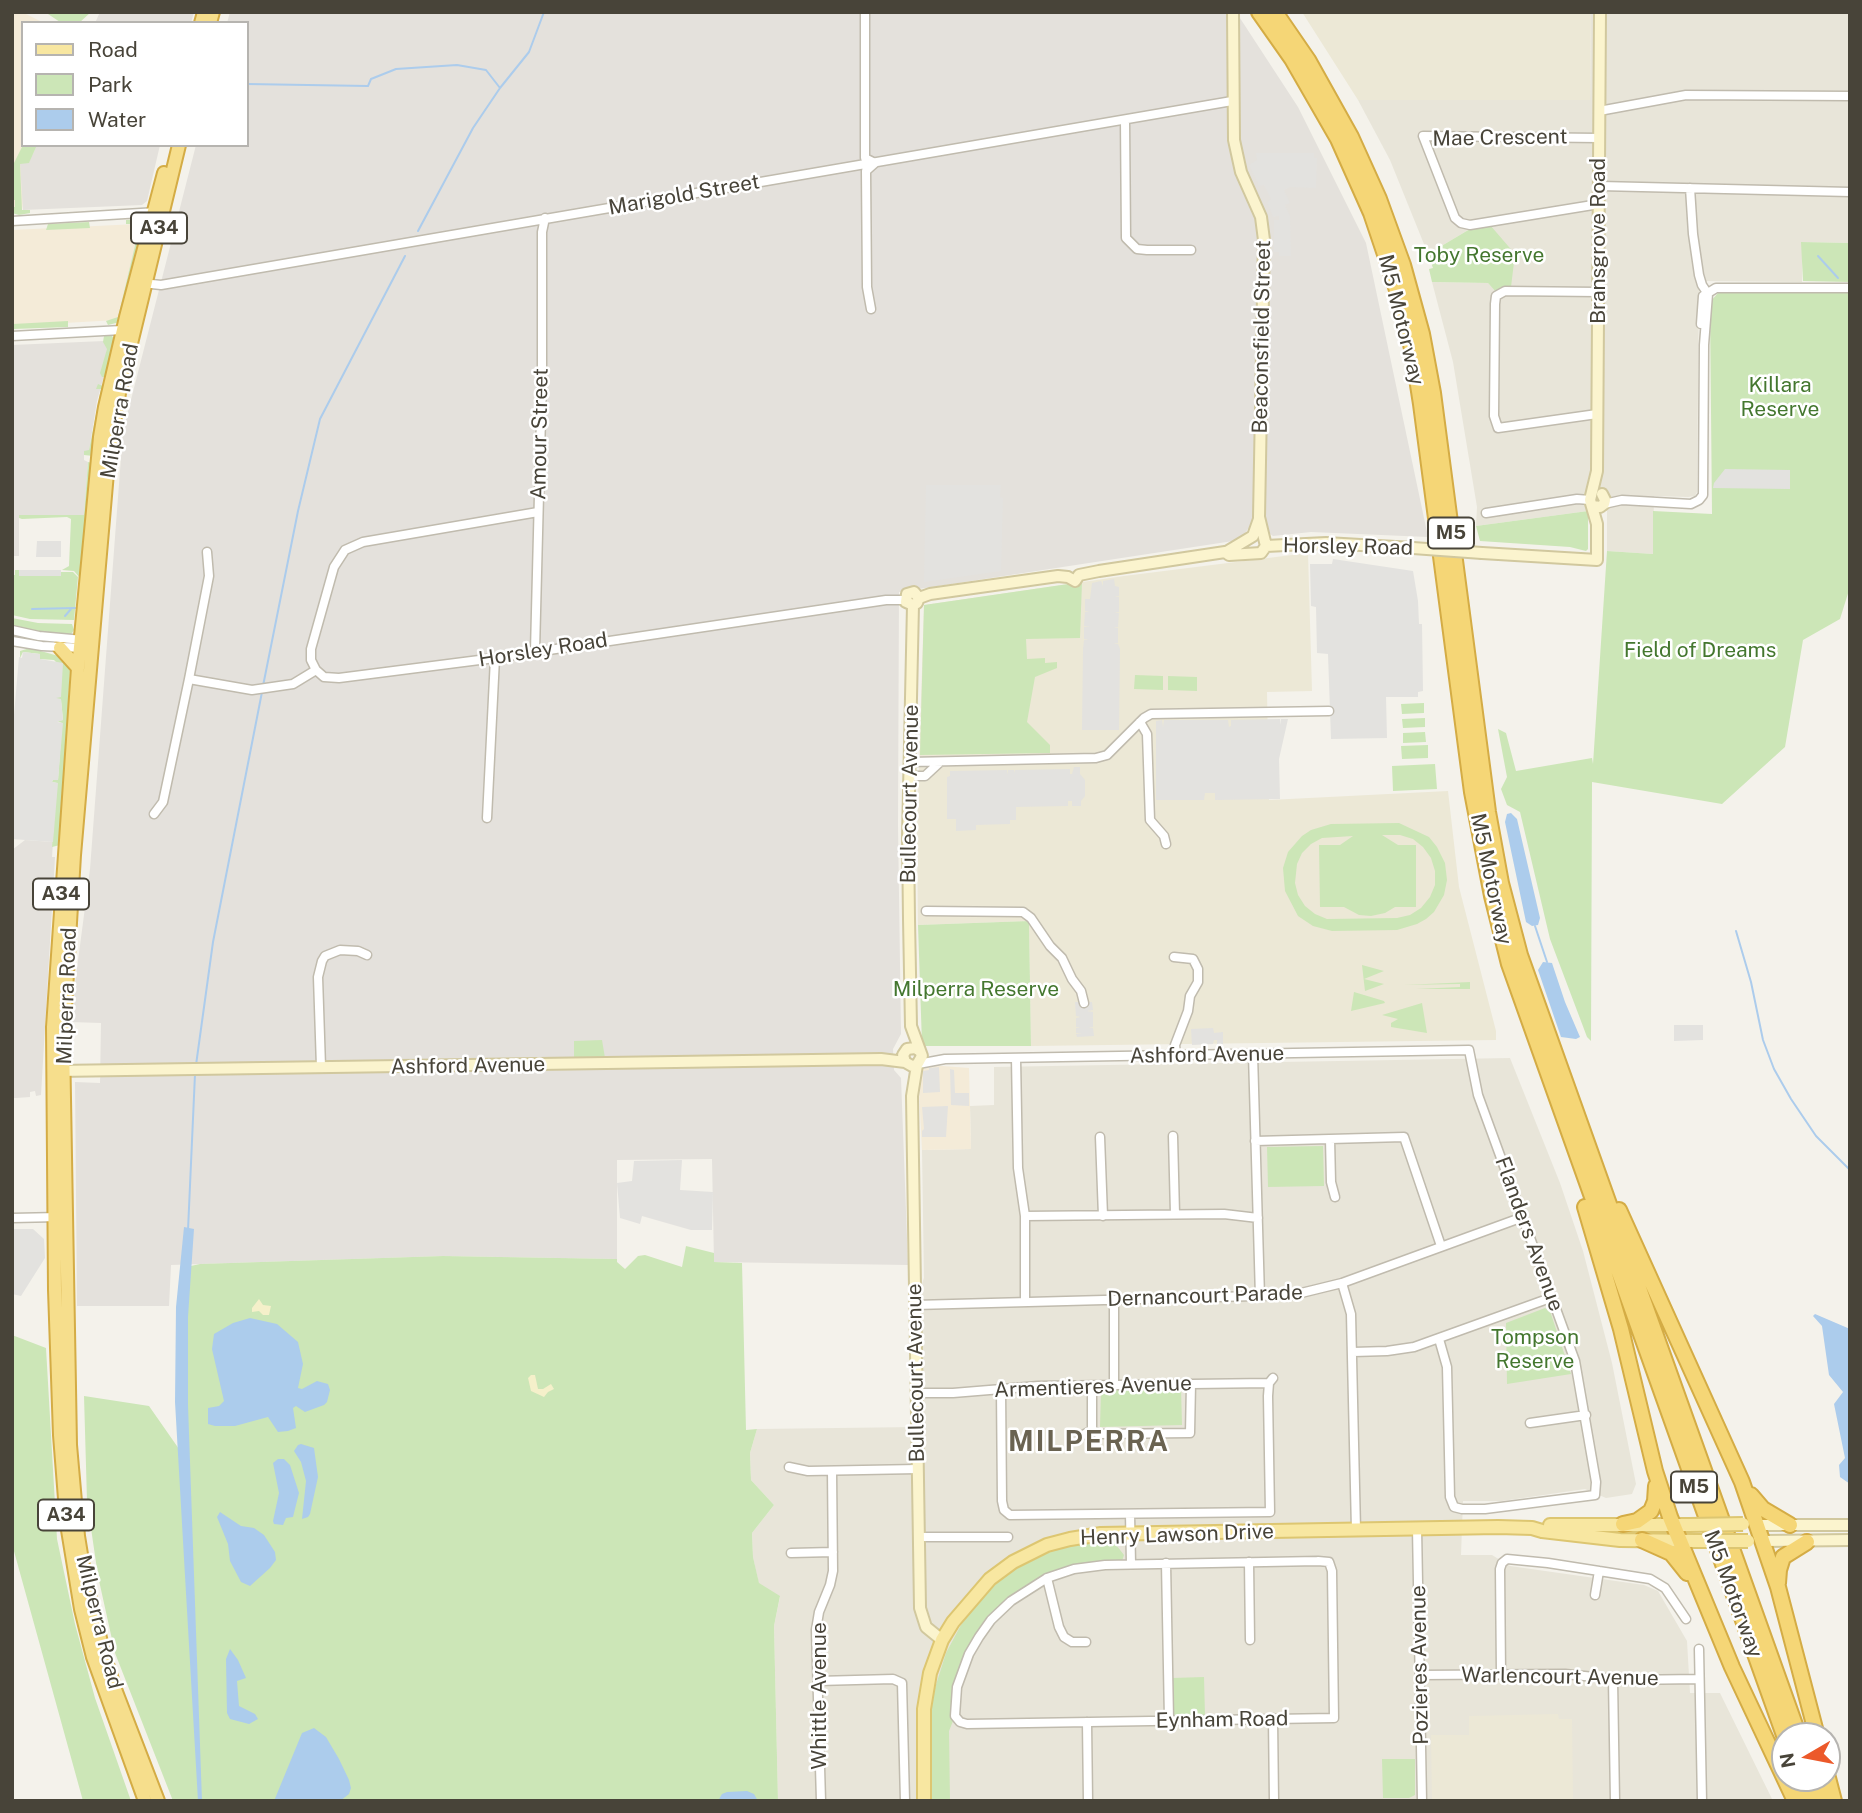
<!DOCTYPE html>
<html>
<head>
<meta charset="utf-8">
<style>
	body { margin:0 }
	#map { position:relative; width:1862px; height:1813px; overflow:hidden; background:#f4f2eb; font-family:"Public Sans",sans-serif }
	canvas { display:block }
	.frame { position:absolute; inset:0; border:14px solid #484439; pointer-events:none }
	.legend { position:absolute; left:21px; top:21px; width:228px; height:126px; box-sizing:border-box; background:#fff; border:2px solid #b6b4b0; margin:0; padding:9px 12px; list-style:none; font-size:21px; color:#484439 }
	.legend li { display:flex; align-items:center; gap:14px; height:35px }
	.legend b { width:35px; border:2px solid #b6b4b0 }
	.north { position:absolute; left:1771px; top:1722px; width:70px; height:70px; box-sizing:border-box; background:#fff; border:2px solid #b6b4b0; border-radius:50%; rotate:260deg; font-size:19px; font-weight:700; line-height:28px; text-align:center; color:#484439 }
	.north::after { content:''; display:block; margin:auto; width:24px; height:32px; background:#ec592a; clip-path:polygon(50% 0,100% 100%,50% 72%,0 100%) }
</style>
</head>
<body>
<div id="map">
<canvas width="1862" height="1813"></canvas>
<div class="frame"></div>
<ul class="legend">
<li><b style="height:9px;background:#f8e7a1"></b>Road</li>
<li><b style="height:19px;background:#cce6b7"></b>Park</li>
<li><b style="height:19px;background:#acccec"></b>Water</li>
</ul>
<div class="north">N</div>
</div>
<script>
const c = document.querySelector('canvas').getContext('2d');
c.lineJoin = 'round';
function fillPath(path, color) { c.fillStyle = color; c.fill(path, 'evenodd'); }
const shape = rows => new Path2D(rows.map(r => 'M' + r).join(''));
function stroke(path, color, width, dash) { c.strokeStyle = color; c.lineWidth = width; c.lineCap = dash ? 'butt' : 'round'; c.setLineDash(dash || []); c.stroke(path); }
function drawText(font, color, halo, rows, align = 'center') {
  c.font = font + ' "Public Sans",sans-serif'; c.lineWidth = 5; c.setLineDash([]); c.textBaseline = 'middle'; c.strokeStyle = halo; c.fillStyle = color; for (const [text, x, y, turn = 0] of rows) {
    c.save(); c.translate(x, y); c.rotate((+turn || 0) * Math.PI / 180); c.textAlign = isNaN(turn) ? turn : align; if (halo) c.strokeText(text, 0, 0); c.fillText(text, 0, 0); c.restore();
  }
}
const residential = shape([
	[1591,12,1850,12,1850,243,1802,242,1802,282,1707,281,1699,285,1697,492,1695,496,1688,497,1654,496,1653,554,1607,551,1607,511,1588,511,1476,526,1477,507,1453,362,1432,282,1488,283,1495,291,1508,296,1515,254,1470,229,1428,254,1390,160,1358,100,1590,100],
	[1510,1058,1560,1183,1583,1251,1612,1363,1636,1484,1632,1494,1606,1498,1585,1489,1502,1501,1463,1501,1461,1555,1492,1555,1510,1566,1644,1585,1658,1591,1687,1641,1690,1693,1720,1693,1773,1801,778,1801,774,1626,780,1597,759,1584,753,1557,752,1533,774,1505,751,1480,750,1453,757,1429,917,1427,915,1305,924,1278,922,1150,971,1149,970,1106,994,1105,994,1067]
]);
const commercial = shape([
	[12,12,22,12,44,23,23,23,23,145,37,145,29,163,22,210,12,210],
	[137,224,140,228,117,320,12,326,12,230],
	[929,1065,969,1068,971,1149,922,1150,918,1073,920,1068]
]);
const industrial = shape([
	[100,12,194,12,191,23,95,23],
	[230,12,1236,12,1298,107,1366,243,1428,537,1311,532,1273,536,1269,533,1269,529,1248,529,1242,537,1233,541,899,592,898,825,901,1034,893,1049,894,1070,901,1078,908,1265,714,1262,712,1159,617,1160,617,1259,443,1256,171,1265,169,1306,77,1306,75,1082,100,1083,101,1023,70,1022,90,869,123,431,196,145,247,145,247,23,227,23],
	[37,145,160,145,147,201,142,205,23,210,20,163,29,162],
	[104,341,112,347,97,401,89,451,84,451,84,460,88,462,84,515,19,516,19,556,12,556,12,345],
	[25,840,53,842,52,857,55,857,41,1095,36,1096,35,1091,30,1092,30,1097,16,1098,12,1098,12,850]
]);
const education = shape([
	[1302,12,1591,12,1590,100,1358,100],
	[1308,553,1312,691,1267,692,1269,800,1448,791,1459,887,1496,1031,1496,1040,1031,1046,1029,921,918,925,917,831,924,605,1124,576],
	[1558,1714,1559,1719,1572,1719,1573,1801,1432,1801,1431,1735,1469,1735,1469,1716]
]);
const green = shape([
	[45,12,91,12,79,23,75,23,60,22],
	[23,145,37,145,29,163,20,164,22,210,30,210,30,213,19,215,12,213,12,207,15,207,15,200,12,200,12,167],
	[139,219,144,223,144,228,120,322,108,325,106,321,118,317,139,229,136,224,126,224,126,220],
	[89,222,90,228,46,230,48,224],
	[1490,225,1515,254,1511,287,1502,287,1495,291,1488,283,1432,282,1429,269,1433,268,1428,254,1470,229],
	[1801,242,1850,243,1850,282,1803,281],
	[1718,293,1850,293,1850,587,1840,619,1803,640,1785,747,1722,804,1592,782,1591,1041,1587,1037,1550,939,1520,812,1507,805,1501,789,1507,777,1498,729,1506,733,1516,771,1592,758,1593,764,1607,551,1653,554,1653,511,1712,514,1710,308,1711,301],
	[68,321,68,327,13,329,13,324],
	[104,336,112,336,115,341,107,377,102,377,100,373,107,349,103,342],
	[98,384,105,387,93,456,84,455,84,451,89,450,101,389,96,389],
	[88,462,92,463,78,600,80,578,74,571,62,570,69,566,71,519,67,517,22,519,19,518,19,515,84,515],
	[1588,511,1588,549,1586,551,1570,547,1480,541,1476,526],
	[15,570,19,570,19,575,61,575,61,572,73,572,78,577,74,620,30,619,12,615,12,575,15,575],
	[1082,582,1080,638,1026,639,1027,659,1045,658,1045,663,1057,662,1057,668,1035,677,1027,722,1050,745,1050,753,920,755,924,605],
	[12,618,38,623,72,624,74,630,70,636,34,632,12,625],
	[30,648,62,657,69,666,70,671,68,702,70,718,60,845,52,847,57,783,52,782,53,779,58,780,62,723,57,721,63,720,61,700,55,698,57,663,54,660,40,659,40,654,23,652,20,658,20,651],
	[1135,675,1163,676,1163,690,1134,689],
	[1168,676,1197,677,1197,691,1168,690],
	[1424,703,1424,713,1402,714,1401,704],
	[1425,718,1425,727,1403,728,1402,719],
	[1425,732,1426,742,1403,743,1403,733],
	[1428,745,1428,758,1402,759,1401,746],
	[1435,764,1437,789,1393,791,1392,766],
	[1399,823,1429,837,1437,847,1445,863,1447,880,1444,895,1434,912,1426,919,1417,924,1397,930,1332,931,1313,926,1298,916,1285,891,1283,868,1288,852,1302,836,1311,830,1331,824],
	[1382,835,1400,835,1413,839,1423,847,1431,858,1435,871,1435,885,1430,897,1421,908,1410,915,1397,918,1327,919,1315,914,1305,906,1298,895,1295,883,1297,864,1302,853,1311,844,1322,838,1353,836,1340,845,1319,845,1320,907,1344,907,1359,915,1371,916,1385,913,1395,907,1416,907,1416,845,1398,845],
	[1029,921,1031,1046,924,1046,922,1044,918,925],
	[1362,965,1384,971,1364,979,1384,984,1365,991],
	[1470,982,1470,989,1416,989,1460,987,1460,984,1404,985],
	[1354,992,1384,1001,1385,1003,1351,1011],
	[1422,1003,1427,1033,1391,1027,1391,1023,1398,1019,1382,1015],
	[602,1040,605,1058,574,1057,574,1041],
	[1323,1146,1324,1186,1268,1187,1267,1147],
	[686,1246,714,1253,714,1262,742,1263,746,1430,757,1429,750,1453,751,1480,774,1505,752,1533,753,1557,759,1583,780,1596,774,1626,778,1801,173,1801,115,1653,98,1576,87,1501,84,1396,149,1406,186,1459,186,1267,200,1264,443,1256,617,1259,617,1262,625,1269,638,1256,645,1255,682,1267],
	[1545,1308,1550,1311,1571,1374,1507,1384,1506,1323],
	[12,1335,46,1348,57,1539,75,1624,95,1698,131,1801,83,1801,12,1544],
	[1181,1388,1182,1425,1100,1427,1101,1390],
	[1087,1541,1113,1541,1124,1555,1122,1561,1069,1567,1033,1581,1000,1605,974,1636,962,1660,952,1692,951,1712,953,1721,949,1731,950,1801,929,1801,930,1704,946,1653,961,1625,983,1596,1014,1568,1053,1549],
	[1204,1677,1205,1716,1180,1717,1174,1715,1172,1678],
	[1415,1759,1415,1795,1409,1798,1383,1798,1382,1759]
]);
const sand = shape([
	[259,1299,263,1305,271,1306,269,1315,263,1315,259,1311,252,1312,252,1308],
	[531,1375,535,1375,538,1389,543,1389,551,1384,554,1389,548,1392,544,1397,531,1391,528,1378]
]);
const parking = shape([
	[1256,153,1314,153,1314,158,1317,158,1316,188,1290,187,1284,190,1290,203,1285,205,1290,216,1291,256,1279,256,1279,252,1274,252,1274,220,1279,220,1279,216,1273,217,1267,202,1271,199,1264,185,1259,186,1249,165,1257,160],
	[1725,469,1790,470,1790,489,1713,488,1714,483],
	[926,485,1001,485,1000,497,1003,498,1001,571,924,582],
	[37,541,61,541,61,557,36,557],
	[1333,559,1413,571,1418,601,1419,624,1422,624,1423,691,1418,692,1418,697,1386,697,1387,738,1331,739,1328,654,1317,653,1316,607,1311,606,1310,564,1332,564],
	[19,570,61,570,61,576,19,576],
	[1114,579,1115,586,1119,587,1119,596,1114,597,1119,597,1119,612,1114,612,1119,613,1118,627,1113,628,1118,628,1118,643,1113,643,1118,644,1120,649,1119,730,1082,730,1083,649,1084,640,1089,640,1084,639,1084,627,1090,627,1084,626,1085,612,1090,611,1085,611,1085,599,1090,599,1092,583,1101,581,1103,586,1103,581],
	[23,652,40,654,40,659,63,663,61,697,56,698,61,699,63,720,57,722,63,723,58,780,53,780,52,782,58,783,53,842,12,839,12,738,19,657,22,658],
	[1280,719,1281,725,1281,719,1288,719,1279,759,1280,799,1215,800,1215,793,1205,793,1204,800,1156,800,1156,721,1162,720,1163,727,1164,720,1228,720,1229,727,1231,726,1231,720],
	[1074,767,1080,767,1080,774,1085,780,1085,796,1081,801,1081,806,1072,806,1072,801,1068,801,1068,806,1016,807,1016,820,1010,820,1010,824,976,825,976,830,956,831,956,819,947,819,947,777,950,776,950,771,1007,770,1007,775,1008,770,1014,770,1015,773,1015,770,1070,769,1070,774,1072,774],
	[1075,1002,1092,1002,1093,1010,1087,1011,1093,1012,1093,1027,1088,1027,1093,1028,1094,1036,1077,1037,1076,1034,1082,1033,1076,1033,1076,1028,1081,1028,1076,1027,1076,1018,1081,1017,1076,1016],
	[1674,1025,1703,1025,1703,1040,1674,1041],
	[1213,1028,1214,1033,1223,1032,1223,1044,1217,1044,1217,1040,1214,1040,1213,1044,1192,1045,1191,1029],
	[939,1067,940,1092,923,1093,923,1071,929,1070,929,1068],
	[950,1069,954,1070,955,1093,969,1093,969,1106,951,1105],
	[948,1106,946,1137,922,1137,922,1131,924,1129,922,1107],
	[682,1160,680,1190,713,1192,712,1230,691,1230,642,1216,640,1224,620,1218,617,1183,632,1181,634,1161],
	[12,1229,33,1229,44,1239,45,1258,21,1296,12,1294]
]);
const water = shape([
	[1511,813,1517,819,1540,918,1538,925,1532,926,1526,922,1505,822,1507,814],
	[1543,962,1552,963,1565,1002,1580,1037,1576,1039,1561,1037,1538,970],
	[184,1227,194,1229,188,1317,188,1405,202,1801,198,1801,175,1402,176,1307],
	[1815,1314,1850,1329,1850,1484,1840,1477,1839,1465,1845,1458,1834,1404,1843,1392,1829,1375,1822,1326,1813,1316],
	[250,1318,277,1324,298,1342,303,1364,298,1388,302,1389,317,1381,328,1384,330,1390,327,1402,324,1405,305,1412,296,1406,293,1408,296,1428,288,1431,278,1432,268,1417,235,1426,215,1426,208,1424,208,1408,219,1406,224,1401,212,1349,214,1334,233,1323],
	[301,1444,314,1448,318,1477,310,1514,308,1517,302,1519,306,1481,301,1462,294,1451,298,1445],
	[278,1459,284,1459,290,1465,299,1493,293,1517,286,1518,283,1525,274,1524,273,1521,279,1493,273,1463],
	[220,1512,241,1526,254,1528,264,1535,275,1552,276,1560,270,1568,250,1586,241,1582,230,1561,228,1544,217,1517],
	[230,1649,238,1660,246,1678,237,1681,239,1706,255,1714,258,1719,249,1724,230,1719,227,1713,226,1659],
	[314,1728,326,1737,339,1759,349,1780,351,1788,349,1794,340,1801,274,1801,302,1733],
	[747,1791,754,1794,758,1801,718,1801,722,1794,727,1792]
]);
const stream = shape([
	[247,84,368,86,371,79,396,69,457,65,486,70,500,88],
	[418,231,473,128,500,88,529,52,544,12],
	[1818,256,1838,278],
	[1849,301,1850,303],
	[32,609,75,608],
	[65,616,71,609],
	[263,686,298,511,320,419,405,256],
	[1535,926,1547,962],
	[1736,931,1751,982,1763,1040,1774,1069,1791,1099,1816,1136,1850,1170],
	[196,1065,213,942,262,692],
	[188,1230,195,1074]
]);
const minor = shape([
	[865,12,865,158,875,163,866,171,867,287,871,309],
	[1599,111,1686,95,1850,96],
	[1125,120,1126,238,1137,249,1147,250,1191,250],
	[1599,138,1423,136,1455,218,1461,223,1470,225,1599,204],
	[1600,186,1850,192],
	[12,221,157,212],
	[142,283,161,285,1232,101],
	[1701,324,1703,296,1716,288,1850,288],
	[12,336,122,330],
	[1597,414,1498,428,1494,416,1495,304,1496,296,1505,291,1598,292],
	[1604,504,1622,500,1691,504,1699,500,1703,495,1704,345,1708,294,1702,285,1699,275,1693,234,1690,188],
	[538,512,363,542,345,550,334,567,311,649,311,660,316,670,324,677,339,678,495,658,886,600,906,600],
	[1486,513,1577,499,1590,500],
	[12,630,39,636,83,640],
	[12,641,42,646,82,648],
	[535,651,542,377,542,232,545,218],
	[189,679,252,690,293,684,316,670],
	[1140,722,1147,734,1150,820,1164,836,1166,844],
	[910,762,1096,758,1107,755,1144,718,1151,714,1329,711],
	[910,776,925,776,939,763],
	[154,814,163,802,189,679,209,576,207,552],
	[487,818,495,658],
	[926,911,1023,912,1031,918,1050,946,1062,958,1072,979,1081,991,1084,1003],
	[1174,957,1193,959,1198,969,1198,982,1190,996,1188,1011,1175,1045,1176,1055],
	[1253,1054,1260,1297],
	[1016,1058,1018,1168,1025,1216,1025,1301],
	[918,1064,945,1059,1469,1050,1478,1095,1575,1361,1596,1482,1595,1495,1485,1509,1462,1509,1454,1507,1450,1497,1447,1367,1439,1339],
	[321,1067,318,977,322,961,325,956,340,950,358,951,367,955],
	[1173,1136,1175,1214],
	[1100,1137,1103,1216],
	[1330,1139,1331,1182,1335,1197],
	[1255,1141,1404,1137,1441,1246],
	[1025,1216,1224,1214,1258,1218],
	[12,1218,59,1217],
	[1342,1283,1351,1314,1356,1530],
	[1114,1300,1114,1385],
	[915,1305,1293,1295,1342,1283,1523,1217],
	[1353,1352,1387,1351,1414,1347,1553,1297],
	[1001,1390,1002,1501,1004,1510,1010,1515,1270,1512,1268,1396,1269,1383,1273,1378],
	[917,1393,953,1393,1038,1386,1269,1383],
	[1530,1423,1586,1415],
	[1092,1430,1099,1434,1190,1433,1191,1384],
	[1081,1436,1092,1430,1092,1386],
	[789,1467,808,1471,918,1469],
	[1130,1514,1131,1564],
	[1417,1528,1422,1801],
	[919,1537,1008,1537],
	[791,1553,833,1552],
	[1318,1561,1329,1562,1332,1571,1334,1718,967,1724,960,1722,955,1716,957,1687,969,1654,979,1637,991,1620,1011,1601,1047,1578,1074,1569,1105,1565,1318,1561],
	[1249,1562,1250,1640],
	[1166,1563,1169,1720],
	[1047,1578,1059,1627,1064,1637,1072,1642,1086,1642],
	[1595,1595,1599,1571],
	[1699,1649,1702,1801],
	[1501,1674,1500,1569,1502,1563,1507,1559,1548,1563,1650,1579,1665,1588,1686,1619],
	[1420,1675,1565,1674,1623,1680,1699,1679],
	[1613,1679,1615,1801],
	[818,1681,893,1679,902,1683,905,1801],
	[1273,1718,1274,1801],
	[1087,1722,1088,1801],
	[821,1801,816,1630,819,1612,830,1585,833,1571,832,1471]
]);
const secondary = shape([
	[1233,12,1234,140,1241,172,1261,217,1264,240,1259,517,1266,546],
	[1593,506,1600,507,1604,504,1605,500,1602,494],
	[1266,546,1326,543,1413,548],
	[1228,551,1253,536,1259,519],
	[1482,553,1597,560,1597,524,1590,500,1597,471,1600,12],
	[913,605,908,837,909,919,911,1026,922,1056,917,1065,912,1066,905,1062,903,1055,907,1049,915,1048,920,1051],
	[913,605,917,603,919,598,930,594,1058,576,1068,577,1075,581,1079,575,1099,571,1225,552,1229,555,1261,553,1266,546],
	[913,605,906,602,907,594,914,592,919,598],
	[917,1065,912,1096,920,1608,926,1627,942,1640],
	[57,1071,881,1059,905,1062],
	[1757,1525,1850,1525],
	[1764,1541,1850,1540]
]);
const primary = shape([
	[1550,1525,1689,1525],
	[924,1801,924,1709,930,1673,942,1640,953,1622,990,1579,1013,1562,1047,1545,1070,1539,1101,1534,1498,1527,1532,1528,1542,1531,1620,1540,1695,1541]
]);
const trunk = shape([
	[201,23,204,12],
	[210,23,213,12],
	[60,648,78,668],
	[145,1801,93,1657,81,1609,67,1524,60,1435,55,1290,53,1027,78,668,100,437,105,407,126,317,164,173],
	[158,1801,116,1692,105,1658,85,1579,78,1536,70,1445,63,1041,74,855,108,461,119,393,179,145]
]);
const motorway = shape([
	[1259,12,1292,59,1338,139,1371,213,1401,302,1413,353,1421,404,1472,792,1492,896,1509,964,1785,1738],
	[1275,12,1308,60,1351,137,1379,199,1403,265,1422,334,1433,393,1488,812,1501,883,1520,955,1799,1736],
	[1585,1207,1621,1329,1655,1471,1670,1517,1732,1667,1795,1801],
	[1619,1210,1742,1482,1778,1587,1817,1736],
	[1751,1495,1763,1509,1790,1525],
	[1623,1524,1637,1521,1651,1511,1655,1501,1656,1486],
	[1642,1540,1671,1553,1687,1573],
	[1778,1583,1779,1570,1783,1557,1807,1542],
	[1827,1774,1834,1801],
	[1800,1778,1808,1801],
	[1814,1778,1823,1801]
]);
const secondaryBridge = shape([
	[1413,548,1482,553]
]);
const primaryBridge = shape([
	[1689,1525,1743,1524],
	[1695,1541,1748,1541]
]);
const shields = [
	[159,228,56],
	[1451,533,46],
	[61,894,56],
	[1694,1487,46],
	[66,1515,56]
];
const shieldNames = [
	["A34",159,228],
	["M5",1451,533],
	["A34",61,894],
	["M5",1694,1487],
	["A34",66,1515]
];
const streetNames = [
	["Mae Crescent",1500,138,-1],
	["Marigold Street",684,195,-10],
	["Bransgrove Road",1599,241,-90],
	["M5 Motorway",1401,320,76],
	["Beaconsfield Street",1262,337,-89],
	["Milperra Road",120,411,-80],
	["Amour Street",540,434,-89],
	["Horsley Road",1348,547,1],
	["Horsley Road",543,650,-9],
	["Bullecourt Avenue",910,794,-89],
	["M5 Motorway",1491,879,78],
	["Milperra Road",67,996,-88],
	["Ashford Avenue",1207,1055,-1],
	["Ashford Avenue",468,1066,-1],
	["Flanders Avenue",1529,1234,70],
	["Dernancourt Parade",1205,1296,-2],
	["Bullecourt Avenue",916,1373,-91],
	["Armentieres Avenue",1093,1387,-2],
	["Henry Lawson Drive",1177,1535,-2],
	["M5 Motorway",1733,1594,70],
	["Milperra Road",99,1622,76],
	["Pozieres Avenue",1420,1665,-91],
	["Warlencourt Avenue",1560,1677,1],
	["Whittle Avenue",820,1696,-90],
	["Eynham Road",1222,1720,-1]
];
const parkNames = [
	["Toby Reserve",1479,256],
	["Killara",1780,386],
	["Reserve",1780,410],
	["Field of Dreams",1700,651],
	["Milperra Reserve",976,990],
	["Tompson",1535,1338],
	["Reserve",1535,1362]
];
const districtNames = [
	["MILPERRA",1089,1442]
];
fillPath(residential, '#e8e5d9');
fillPath(commercial, '#f4ebd8');
fillPath(industrial, '#e4e1dc');
fillPath(education, '#ece8d6');
fillPath(green, '#cce6b7');
fillPath(sand, '#f5f0ca');
fillPath(parking, '#e3e2df');
fillPath(water, '#acccec');
stroke(stream, '#acccec', 2);
stroke(minor, '#c0bbae', 11);
stroke(secondary, '#d1c89e', 14);
stroke(primary, '#ddc671', 16);
stroke(trunk, '#d4ac45', 16);
stroke(motorway, '#d4ac45', 18);
stroke(minor, '#fff', 8);
stroke(secondary, '#fbf4ce', 10);
stroke(primary, '#f8e7a1', 12);
stroke(trunk, '#f6de8c', 12);
stroke(motorway, '#f5d676', 14);
stroke(secondaryBridge, '#d1c89e', 14, []);
stroke(primaryBridge, '#ddc671', 16, []);
stroke(secondaryBridge, '#fbf4ce', 10);
stroke(primaryBridge, '#f8e7a1', 12);
for (const [x, y, w] of shields) { const box = new Path2D(); box.roundRect(x - w / 2, y - 15.5, w, 31, 5); c.fillStyle = '#fff'; c.fill(box); stroke(box, '#484439', 2); }
drawText('bold 19px', '#484439', null, shieldNames);
drawText('21px', '#484439', '#fff', streetNames);
drawText('21px', '#44772f', '#fff', parkNames);
c.letterSpacing = '2px';
drawText('bold 28px', '#6a6351', '#fff', districtNames);
c.letterSpacing = '0px';
</script>
</body>
</html>
